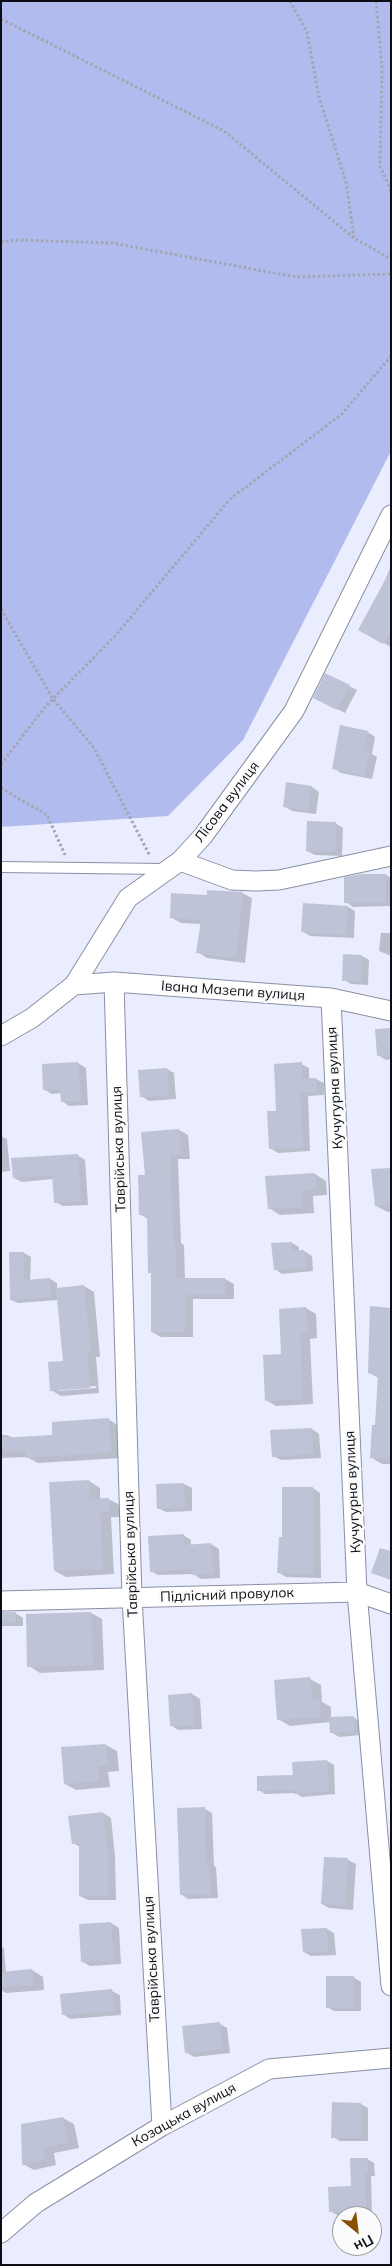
<!DOCTYPE html>
<meta charset="utf-8">
<style>
body{margin:0}
#map{position:relative;width:392px;height:2266px;overflow:hidden;background:#e9edfe;font-family:Mulish,sans-serif}
canvas{display:block}
.frame{position:absolute;inset:0;border:2px solid #0d0e15;pointer-events:none}
.north{position:absolute;left:332px;top:2206px;width:50px;height:50px;box-sizing:border-box;background:#fbfbfb;border:1px solid #9c9c9f;border-radius:50%;rotate:151deg;font-size:14px;font-weight:700;line-height:20px;text-align:center;color:#0d0e15}
.north::after{content:'';display:block;margin:auto;width:18px;height:22px;background:#895202;clip-path:polygon(50% 0,100% 100%,50% 72%,0 100%)}
</style>
<div id="map">
<canvas width="392" height="2266"></canvas>
<div class="frame"></div>
<div class="north">Пн</div>
</div>
<script>
const g = document.querySelector('canvas').getContext('2d');
g.lineJoin = 'round';
function fill(path, color) { g.fillStyle = color; g.fill(path, 'evenodd'); }
const poly = rows => new Path2D(rows.map(r => 'M' + r).join(''));
function strokePath(path, color, width, dash) { g.strokeStyle = color; g.lineWidth = width; g.lineCap = dash ? 'butt' : 'round'; g.setLineDash(dash || []); g.stroke(path); }
function write(font, color, halo, rows, align = 'center') {
  g.font = font + ' Mulish,sans-serif'; g.lineWidth = 5; g.setLineDash([]); g.textBaseline = 'middle'; g.strokeStyle = halo; g.fillStyle = color; for (const [text, x, y, turn = 0] of rows) {
    g.save(); g.translate(x, y); g.rotate((+turn || 0) * Math.PI / 180); g.textAlign = isNaN(turn) ? turn : align; if (halo) g.strokeText(text, 0, 0); g.fillText(text, 0, 0); g.restore();
  }
}
const green = poly([
 [1,1,391,1,391,451,243,740,168,816,1,827]
]);
const shadow = poly([
 [391,566,391,647,359,629,380,592],
 [349,686,357,690,345,713,322,701],
 [368,732,375,737,372,754,377,757,372,779,341,773,334,768],
 [288,784,312,787,319,792,316,814,292,811,284,806],
 [335,823,343,828,342,856,315,855,307,851],
 [386,875,391,878,391,906,353,907,346,902],
 [242,893,252,898,245,963,207,958,198,952,201,924,181,923,172,918,208,896],
 [348,907,355,911,354,938,310,936,302,931],
 [381,933,391,933,391,956,379,951],
 [362,956,369,960,368,985,351,984,344,980],
 [391,1029,391,1059,386,1060,378,1055],
 [78,1063,86,1068,88,1105,69,1106,62,1101,61,1093,52,1094,45,1090],
 [301,1064,309,1068,309,1079,316,1079,324,1083,324,1095,308,1096,310,1151,278,1153,270,1148,277,1112],
 [167,1069,174,1073,176,1099,149,1101,141,1096],
 [179,1130,188,1135,190,1159,178,1159,181,1243,184,1245,185,1279,225,1279,234,1284,234,1299,193,1299,193,1337,161,1337,152,1332,152,1273,148,1219,140,1214,146,1176],
 [1,1136,7,1139,10,1171,1,1172],
 [77,1155,85,1160,88,1205,63,1206,55,1202,53,1179,22,1182,14,1178],
 [391,1169,391,1212,388,1212,376,1206],
 [315,1174,326,1181,327,1195,313,1196,314,1213,280,1215,269,1208,267,1177],
 [292,1243,299,1247,299,1252,304,1251,312,1256,313,1271,282,1274,275,1269],
 [11,1253,24,1253,31,1257,30,1281,50,1279,57,1283,57,1289,84,1286,94,1292,100,1357,96,1357,99,1393,61,1396,51,1390,64,1362,58,1300,18,1303,11,1300],
 [96,1386,96,1388,59,1391,59,1389],
 [306,1308,316,1314,317,1338,310,1339,313,1404,276,1406,266,1400,282,1355],
 [391,1309,391,1464,382,1464,372,1458,377,1426,379,1378,369,1373],
 [108,1419,119,1426,121,1458,38,1463,27,1457,1,1458,1,1435,7,1435,13,1438,54,1436],
 [312,1429,319,1434,321,1458,281,1460,273,1456],
 [89,1481,100,1488,100,1499,108,1499,120,1505,120,1517,111,1517,114,1574,66,1577,55,1571],
 [184,1484,192,1488,192,1511,166,1512,158,1508],
 [313,1488,320,1493,321,1578,286,1577,278,1572,283,1539],
 [183,1535,191,1540,191,1545,211,1544,219,1549,220,1578,201,1579,193,1574,158,1575,151,1571],
 [1,1613,15,1613,23,1618,23,1626,1,1626],
 [91,1613,102,1619,104,1670,40,1673,29,1666],
 [310,1679,321,1685,322,1702,331,1707,331,1718,353,1717,361,1722,362,1735,339,1737,331,1732,330,1722,290,1726,278,1719],
 [192,1694,200,1699,202,1729,178,1730,171,1725,169,1696],
 [106,1745,117,1751,119,1771,108,1772,110,1787,76,1790,65,1784],
 [327,1761,334,1765,335,1794,302,1797,296,1793,265,1794,259,1790,295,1776],
 [205,1809,212,1813,214,1866,216,1867,218,1898,188,1899,181,1894],
 [103,1813,111,1818,115,1856,116,1900,88,1900,80,1896,80,1847,73,1843],
 [325,1858,348,1860,356,1864,353,1910,329,1908,322,1904],
 [111,1923,119,1928,121,1964,90,1966,83,1962],
 [327,1929,334,1933,336,1955,311,1956,304,1952],
 [1,1947,4,1948,6,1973,32,1970,43,1977,44,1990,6,1993,1,1990],
 [353,1977,361,1982,361,2011,334,2011,327,2007],
 [112,1991,120,1995,121,2015,70,2019,63,2014],
 [220,2024,227,2028,230,2053,194,2057,186,2052],
 [361,2104,368,2108,368,2141,340,2141,333,2137],
 [63,2118,74,2124,79,2148,54,2153,56,2165,34,2170,23,2164],
 [367,2159,374,2163,375,2176,371,2176,372,2214,337,2215,330,2211,353,2187]
]);
const building = poly([
 [391,569,391,631,383,644,358,630],
 [325,673,350,685,337,710,313,698],
 [340,725,368,731,364,750,370,751,364,776,332,769],
 [286,782,312,786,308,811,283,807],
 [307,821,336,822,335,852,306,851],
 [361,874,386,874,386,903,344,903,344,877],
 [207,890,243,892,236,958,196,953,201,920,170,918,171,893,207,895],
 [303,903,348,906,346,935,301,932],
 [343,954,362,955,361,981,342,981],
 [391,1028,391,1055,377,1056,375,1029],
 [78,1062,81,1101,61,1102,60,1089,43,1090,42,1064],
 [302,1062,302,1078,316,1078,317,1092,300,1092,303,1148,269,1149,267,1111,276,1111,274,1064],
 [167,1068,169,1095,140,1097,138,1070],
 [179,1129,181,1154,170,1155,173,1239,175,1239,176,1278,225,1278,225,1295,185,1295,185,1332,151,1332,151,1273,148,1273,147,1214,139,1215,138,1175,145,1175,141,1132],
 [78,1154,81,1201,54,1203,52,1175,13,1178,11,1158],
 [391,1168,391,1205,375,1206,371,1169],
 [315,1173,317,1189,302,1190,303,1207,268,1209,265,1176],
 [292,1242,292,1251,304,1250,306,1268,274,1270,271,1243],
 [9,1252,24,1252,24,1280,50,1278,51,1297,10,1300],
 [84,1285,91,1351,87,1352,90,1388,50,1391,48,1362,63,1361,56,1288],
 [370,1306,391,1308,391,1459,370,1458,372,1425,375,1425,378,1374,368,1373],
 [306,1307,308,1333,300,1334,303,1399,265,1401,263,1355,281,1354,279,1309],
 [109,1418,111,1452,26,1458,26,1451,1,1452,1,1438,52,1435,52,1422],
 [312,1428,313,1454,272,1457,270,1430],
 [89,1480,90,1499,109,1498,109,1511,100,1511,103,1569,54,1571,49,1482],
 [184,1483,185,1508,157,1509,156,1484],
 [282,1487,313,1487,313,1574,277,1573,279,1537,282,1537],
 [184,1534,184,1545,211,1543,213,1574,192,1575,192,1569,150,1572,148,1536],
 [380,1548,391,1551,391,1580,371,1573],
 [1,1612,16,1612,16,1623,1,1623],
 [91,1612,93,1665,27,1667,26,1614],
 [310,1677,312,1700,320,1699,321,1717,277,1720,274,1680],
 [192,1693,194,1725,170,1726,168,1695],
 [354,1716,354,1732,330,1733,329,1717],
 [106,1744,108,1765,98,1766,99,1781,64,1784,61,1747],
 [327,1760,329,1791,294,1794,294,1790,257,1791,257,1776,293,1775,292,1762],
 [205,1807,206,1862,209,1862,211,1895,180,1895,177,1808],
 [103,1812,108,1851,108,1896,79,1896,79,1843,72,1844,68,1816],
 [324,1857,348,1858,345,1906,321,1904],
 [111,1922,114,1961,81,1962,79,1924],
 [327,1928,328,1951,303,1952,301,1929],
 [32,1969,33,1985,1,1987,1,1972],
 [326,1976,354,1976,354,2008,326,2008],
 [112,1989,114,2011,62,2015,60,1994],
 [220,2022,223,2049,185,2053,182,2026],
 [332,2102,361,2103,361,2138,331,2138],
 [63,2117,68,2142,43,2147,45,2159,22,2165,21,2124],
 [350,2158,368,2158,368,2172,365,2173,366,2211,329,2212,328,2187,351,2186]
]);
const path = poly([
 [290,1,307,32,319,97,346,182,354,238],
 [376,1,382,68,380,166,391,191],
 [1,19,224,131,354,238,391,259],
 [1,242,18,240,112,243,296,277,391,274],
 [1,609,53,699,94,748,150,856],
 [1,764,45,707,116,635,230,499,342,414,391,356],
 [1,788,47,815,65,855]
]);
const lane = poly([
 [1,867,165,869]
]);
const street = poly([
 [180,861,232,880,256,881,279,880,391,856],
 [114,982,132,1598,162,2126],
 [74,985,114,982,331,998,391,1011],
 [331,998,357,1592,391,1986],
 [1,1036,32,1018,74,985,128,898,180,861,203,836,294,711,391,515],
 [1,1601,357,1592,391,1604],
 [1,2233,36,2203,162,2126,269,2069,391,2058]
]);
const streetNames = [
 ["Лісова вулиця",227,802,-53],
 ["Івана Мазепи вулиця",233,991,4],
 ["Кучугурна вулиця",335,1088,-93],
 ["Таврійська вулиця",119,1149,-92],
 ["Кучугурна вулиця",353,1492,-93],
 ["Таврійська вулиця",131,1554,-92],
 ["Підлісний провулок",227,1595,-2],
 ["Таврійська вулиця",152,1959,-93],
 ["Козацька вулиця",184,2115,-29]
];
fill(green, '#b2bbed');
fill(shadow, '#0003');
fill(building, '#bec3d8');
strokePath(lane, '#8b8fa3', 12);
strokePath(street, '#8b8fa3', 21);
strokePath(path, '#a2a5b3', 3, [2.5, 2.5]);
strokePath(lane, '#fff', 10);
strokePath(street, '#fff', 19);
write('14px', '#0d0e15', '#fbfbfb', streetNames);
</script>
